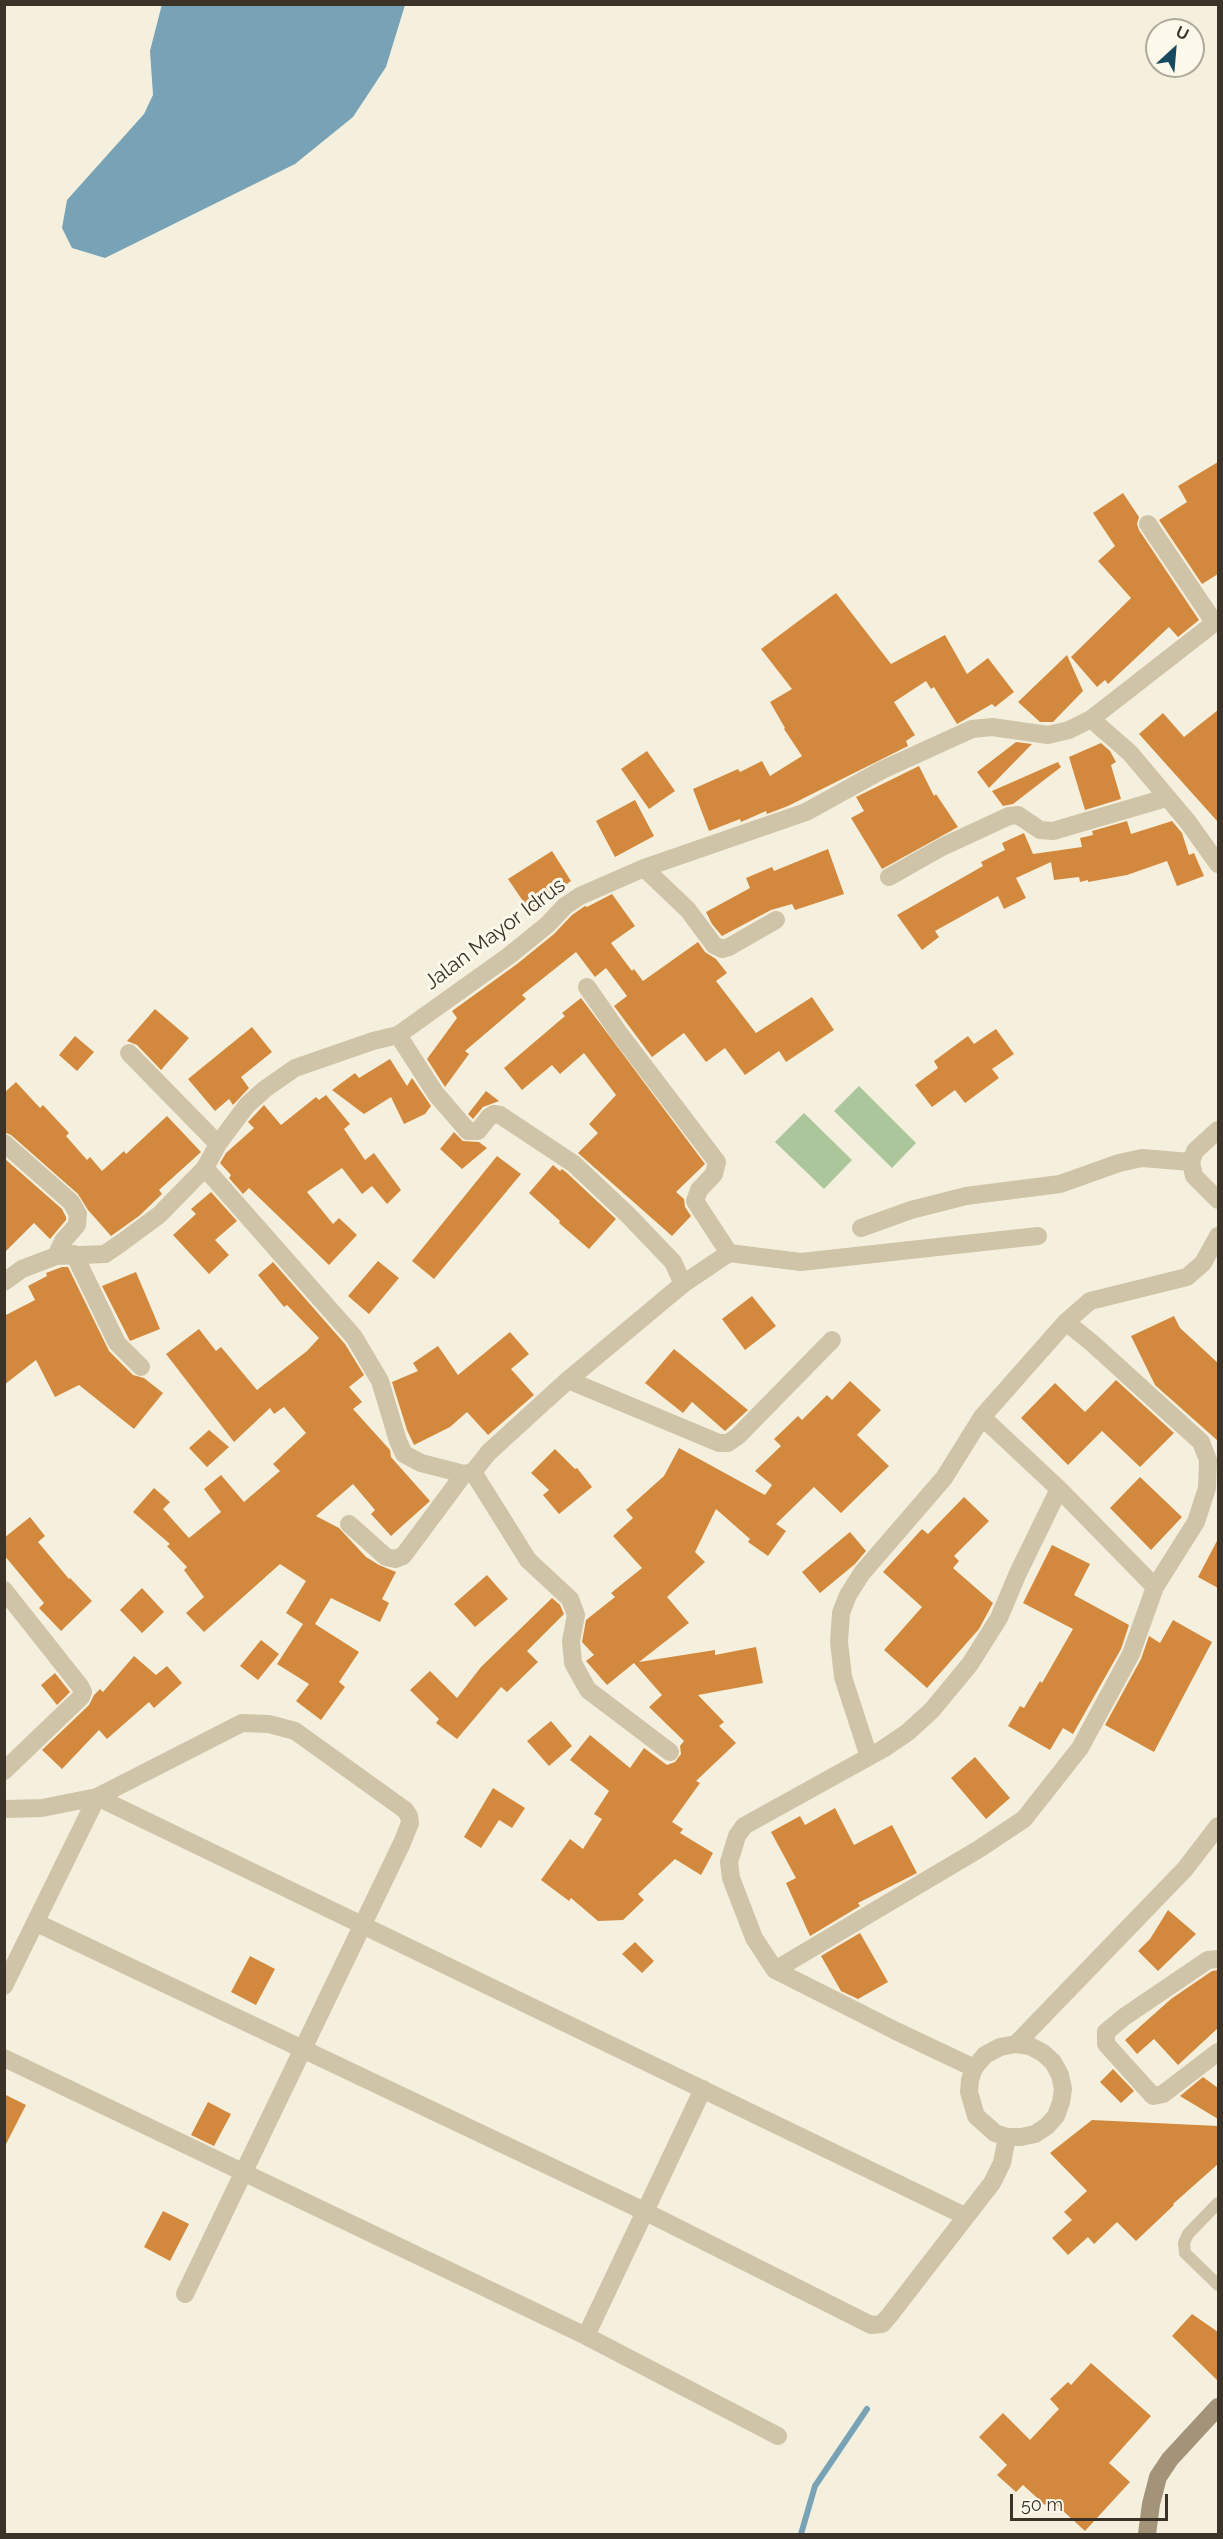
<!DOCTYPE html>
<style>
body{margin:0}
#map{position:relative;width:1223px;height:2539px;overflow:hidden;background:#f5f0dd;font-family:Raleway,sans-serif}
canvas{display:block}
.frame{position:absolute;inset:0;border:6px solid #3b3328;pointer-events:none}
.north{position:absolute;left:1145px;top:18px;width:60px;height:60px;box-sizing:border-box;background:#fcf8ea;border:2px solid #afa99c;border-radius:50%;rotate:26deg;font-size:16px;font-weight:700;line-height:24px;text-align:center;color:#3b3328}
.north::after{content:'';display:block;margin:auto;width:21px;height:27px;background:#194961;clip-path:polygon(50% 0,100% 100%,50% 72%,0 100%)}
.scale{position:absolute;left:1010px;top:2494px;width:158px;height:27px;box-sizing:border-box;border:3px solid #3b3328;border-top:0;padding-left:8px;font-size:18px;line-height:21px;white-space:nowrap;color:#3b3328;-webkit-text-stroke:4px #fcf8ea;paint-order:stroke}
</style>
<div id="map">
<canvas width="1223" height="2539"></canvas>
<div class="frame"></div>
<div class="north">U</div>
<div class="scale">50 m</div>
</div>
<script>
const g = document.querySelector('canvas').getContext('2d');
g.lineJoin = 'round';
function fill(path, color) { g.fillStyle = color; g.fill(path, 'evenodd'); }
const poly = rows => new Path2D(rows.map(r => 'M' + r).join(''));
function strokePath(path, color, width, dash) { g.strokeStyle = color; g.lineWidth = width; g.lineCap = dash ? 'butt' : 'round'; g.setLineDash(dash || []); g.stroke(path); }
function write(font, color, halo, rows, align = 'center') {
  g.font = font + ' Raleway,sans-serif'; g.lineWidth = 6; g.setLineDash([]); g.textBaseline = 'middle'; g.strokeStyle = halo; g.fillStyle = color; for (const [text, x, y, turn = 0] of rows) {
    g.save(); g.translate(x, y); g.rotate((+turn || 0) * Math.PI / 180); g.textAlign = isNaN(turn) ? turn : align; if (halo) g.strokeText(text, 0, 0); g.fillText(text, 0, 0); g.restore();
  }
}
const green = poly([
 [859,1086,916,1143,892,1168,834,1111],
 [804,1113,852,1160,824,1189,775,1142]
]);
const water = poly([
 [162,4,405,5,386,67,353,117,295,164,105,258,72,248,62,228,67,200,144,114,153,95,150,51]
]);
const stream = poly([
 [801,2534,815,2486,867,2409]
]);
const building = poly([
 [1218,462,1218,574,1202,584,1159,520,1187,502,1178,486],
 [1123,493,1139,517,1137,524,1139,530,1199,620,1178,637,1169,627,1108,684,1105,680,1097,687,1071,657,1131,598,1098,561,1115,546,1093,513],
 [836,593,891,664,945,635,967,674,988,658,1014,692,995,707,992,704,957,724,934,687,931,689,926,681,894,702,915,735,906,741,908,746,788,806,767,814,766,811,741,822,740,819,709,831,693,789,738,769,740,772,762,761,770,776,802,756,784,729,785,728,770,702,792,689,761,649],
 [1067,655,1083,691,1053,722,1040,722,1018,702],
 [1218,710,1218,822,1139,734,1163,713,1184,737],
 [1016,742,1032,744,989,788,977,772],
 [1101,743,1110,751,1116,762,1111,765,1121,799,1085,810,1069,757],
 [647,751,675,791,649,809,621,769],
 [1058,762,1061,767,1013,804,1003,806,992,791],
 [919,766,934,796,936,794,958,827,882,869,851,818,864,811,856,797],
 [635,800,654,836,615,857,596,821],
 [1127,821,1131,834,1172,821,1182,833,1189,855,1194,853,1204,876,1177,886,1167,861,1127,875,1088,882,1088,880,1080,882,1079,877,1054,880,1051,862,1016,878,1026,898,1004,909,998,896,935,931,939,937,922,950,897,915,983,866,981,862,1005,850,1002,843,1024,833,1033,854,1082,847,1080,838,1093,835,1092,831],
 [828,849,844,894,795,910,792,904,771,910,722,936,712,924,706,912,750,888,746,878,772,867,774,871],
 [552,851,571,881,529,910,508,879],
 [612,894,635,926,611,943,632,971,634,969,643,981,698,942,705,952,716,959,727,973,716,981,756,1033,812,997,834,1030,786,1062,779,1051,745,1075,725,1048,706,1062,684,1033,652,1057,614,1006,627,996,606,968,595,977,576,952,522,995,526,999,465,1051,469,1054,445,1087,427,1059,457,1018,452,1011,517,964,554,934,572,915,585,906,587,907],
 [581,998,705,1164,676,1192,684,1199,685,1207,691,1216,672,1236,578,1153,598,1133,589,1124,616,1095,584,1053,560,1074,552,1065,522,1090,504,1068,565,1016,562,1013],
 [155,1009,189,1038,161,1070,137,1045,127,1041],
 [252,1027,272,1052,241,1077,249,1088,233,1105,229,1099,215,1111,188,1079],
 [996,1029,1014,1054,992,1069,999,1078,965,1103,955,1090,932,1107,915,1085,938,1068,934,1061,968,1036,974,1044],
 [75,1036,94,1052,77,1071,59,1055],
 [390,1059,407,1086,412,1078,431,1106,425,1114,404,1124,391,1097,364,1114,332,1090,355,1073,359,1078],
 [16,1082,40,1108,43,1105,69,1133,66,1136,87,1160,90,1157,102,1171,124,1151,126,1154,167,1116,201,1152,159,1190,162,1194,139,1216,111,1236,88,1210,78,1194,11,1135,4,1132,4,1093],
 [486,1091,499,1101,483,1107,473,1119,468,1114],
 [326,1095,350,1124,344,1129,365,1160,374,1153,401,1190,387,1204,372,1186,362,1194,342,1168,307,1192,333,1224,339,1218,357,1235,329,1265,249,1188,243,1194,229,1178,231,1175,220,1163,226,1153,254,1128,248,1122,264,1105,281,1125,316,1097,319,1100],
 [454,1132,463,1141,479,1142,487,1148,462,1169,440,1149],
 [497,1156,521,1174,434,1279,412,1261],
 [4,1158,62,1209,66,1217,66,1220,50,1239,34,1223,4,1253],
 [553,1165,560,1171,562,1169,567,1173,616,1219,589,1249,559,1223,560,1221,529,1193],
 [211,1192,237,1221,215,1240,229,1255,209,1274,173,1235,196,1214,191,1209],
 [378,1261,399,1278,369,1314,348,1296],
 [273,1262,345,1344,364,1375,349,1387,362,1402,353,1409,390,1450,391,1457,430,1501,391,1536,371,1514,375,1510,353,1484,316,1516,339,1528,366,1557,379,1565,396,1572,382,1599,389,1603,380,1622,331,1598,315,1624,359,1652,339,1682,345,1687,321,1720,296,1701,309,1684,277,1664,303,1624,286,1613,306,1581,280,1564,204,1632,186,1613,204,1597,184,1570,187,1567,167,1546,170,1544,133,1512,154,1488,170,1502,163,1509,189,1538,221,1512,204,1489,221,1475,244,1502,280,1471,273,1464,306,1433,284,1407,274,1414,270,1408,234,1442,166,1354,199,1329,216,1351,221,1347,257,1390,307,1351,319,1338,287,1305,284,1307,258,1275],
 [62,1267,68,1267,109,1351,133,1375,144,1378,163,1393,134,1429,79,1385,55,1397,36,1360,4,1385,4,1316,35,1300,28,1286,47,1276,46,1273],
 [136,1272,160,1329,130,1341,102,1286],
 [752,1296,776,1326,745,1350,722,1319],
 [1174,1316,1180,1328,1218,1363,1218,1441,1155,1385,1131,1336],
 [510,1332,529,1354,511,1369,534,1395,488,1435,467,1412,450,1427,414,1445,407,1430,392,1382,418,1371,413,1363,438,1346,458,1375],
 [674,1349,748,1410,725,1431,692,1402,683,1413,645,1383],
 [1116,1380,1174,1433,1140,1467,1102,1431,1068,1465,1021,1418,1055,1383,1085,1412],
 [850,1381,881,1410,857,1435,889,1466,841,1513,814,1487,776,1524,786,1531,768,1556,748,1542,750,1539,716,1509,695,1552,705,1562,667,1597,689,1623,639,1662,715,1650,715,1655,756,1647,763,1683,698,1695,724,1722,719,1726,736,1743,696,1781,700,1783,672,1822,683,1829,680,1833,713,1853,701,1875,675,1859,638,1894,644,1900,623,1920,598,1921,571,1898,569,1901,541,1880,570,1839,583,1849,602,1819,594,1814,609,1791,570,1760,590,1735,630,1768,644,1748,667,1765,675,1762,681,1754,680,1746,684,1741,649,1707,662,1695,634,1663,607,1685,586,1661,594,1655,582,1642,586,1620,615,1597,611,1593,642,1568,613,1536,633,1518,626,1510,664,1476,679,1448,765,1495,772,1485,755,1471,781,1446,774,1439,798,1416,802,1420,827,1395,832,1400],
 [209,1430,229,1447,207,1467,189,1448],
 [555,1449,575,1469,577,1468,592,1487,559,1514,543,1495,549,1490,531,1473],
 [1140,1477,1182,1517,1151,1550,1110,1508],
 [964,1497,989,1521,954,1556,959,1561,953,1568,993,1603,979,1629,927,1688,884,1650,922,1607,883,1572,922,1529,928,1534],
 [30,1517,45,1536,38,1542,69,1579,70,1578,92,1601,61,1631,39,1608,44,1603,4,1555,4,1538],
 [850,1532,866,1551,855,1564,820,1593,802,1572],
 [1218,1539,1218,1588,1198,1577],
 [1052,1545,1090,1564,1074,1595,1129,1625,1121,1649,1073,1734,1063,1728,1050,1750,1008,1726,1020,1706,1024,1708,1040,1681,1042,1683,1073,1629,1023,1603],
 [487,1575,508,1599,475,1627,454,1604],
 [142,1588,164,1612,142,1633,120,1610],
 [552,1598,560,1605,564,1614,527,1651,538,1662,507,1692,501,1687,457,1739,436,1723,439,1719,410,1690,430,1671,457,1698,481,1667],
 [1173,1620,1212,1642,1154,1752,1105,1725,1141,1659,1149,1636,1160,1643],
 [261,1640,279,1654,258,1680,240,1666],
 [134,1656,156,1675,167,1666,182,1683,154,1708,149,1702,107,1739,99,1730,62,1769,42,1750,89,1705,94,1695,100,1689,103,1692],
 [55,1673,70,1692,57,1705,41,1685],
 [551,1721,572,1746,549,1766,527,1741],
 [975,1757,1010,1798,986,1819,951,1778],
 [493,1788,525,1808,512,1828,499,1820,481,1848,464,1837],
 [835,1808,854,1845,892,1825,917,1873,858,1903,860,1906,810,1936,786,1883,796,1878,771,1832,800,1816,805,1825],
 [1168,1910,1196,1934,1158,1971,1138,1951,1150,1939],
 [860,1933,888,1982,858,1999,841,1991,821,1956],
 [635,1942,654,1961,642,1973,622,1954],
 [250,1956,275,1969,256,2005,231,1992],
 [1218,1970,1218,2028,1178,2065,1154,2039,1137,2054,1125,2040,1171,1999,1212,1971],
 [1113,2069,1134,2091,1121,2103,1100,2082],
 [1203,2077,1218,2088,1218,2119,1180,2096],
 [4,2094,26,2105,4,2148],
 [208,2102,231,2114,214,2146,191,2135],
 [1092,2120,1218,2126,1218,2164,1173,2204,1174,2205,1136,2241,1117,2222,1094,2244,1088,2237,1068,2255,1052,2238,1072,2220,1064,2212,1087,2191,1050,2153],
 [163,2211,189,2224,170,2261,144,2247],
 [1192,2314,1218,2332,1218,2381,1172,2336],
 [1091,2363,1151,2416,1109,2463,1130,2482,1085,2531,1050,2499,1045,2505,1023,2485,1016,2492,997,2475,1007,2465,979,2437,1003,2413,1030,2440,1059,2409,1050,2399,1068,2382,1071,2385]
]);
const lane = poly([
 [1218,2203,1188,2234,1184,2243,1185,2253,1218,2285]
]);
const street = poly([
 [1148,524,1214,622],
 [1091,719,1130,753,1188,822,1218,864],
 [644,868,688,910,714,945,722,949,729,947,776,920],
 [889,877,942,847,1009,816,1018,815,1040,830,1053,831,1166,798],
 [587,987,619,1033,717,1162,714,1174,699,1190,695,1201,729,1253],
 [398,1035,436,1094,468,1131,478,1131,489,1117,494,1114,500,1115,574,1164,627,1214,673,1262,683,1284],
 [129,1053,218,1144],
 [1218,1130,1195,1151,1191,1162,1194,1176,1218,1200],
 [4,1143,71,1202,78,1214,77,1225,63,1241,56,1256],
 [205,1168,354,1337,380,1381,398,1441,404,1454,421,1463,464,1474,473,1472,528,1560,570,1599,576,1615,571,1641,573,1663,588,1690,670,1752],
 [861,1228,911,1210,966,1196,1060,1184,1119,1163,1142,1158,1191,1162],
 [74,1254,117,1343,141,1367],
 [4,1282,22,1269,56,1256,105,1254,121,1243,159,1215,205,1168,218,1144,247,1105,265,1089,295,1068,373,1041,398,1035,510,955,547,925,565,906,580,896,644,868,806,812,882,770,972,729,992,727,1048,735,1069,730,1091,719,1218,620],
 [568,1380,719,1443,728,1443,738,1436,832,1340],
 [982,1417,1059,1489,1155,1587],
 [473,1472,489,1452,568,1380,683,1284,729,1253,801,1262,1038,1236],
 [349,1524,386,1557,395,1559,403,1556,464,1474],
 [4,1590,80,1686,83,1692,81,1697,4,1771],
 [869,1757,843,1677,839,1642,841,1613,848,1595,862,1573,944,1478,982,1417,1066,1322,1090,1301,1187,1277,1203,1263,1218,1236],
 [4,1809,42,1808,97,1797,242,1723,269,1724,295,1731,405,1810,409,1816,410,1823,402,1843,185,2294],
 [37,1923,644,2211,871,2325,882,2324,889,2316,992,2183,1002,2163,1007,2137],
 [1218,1959,1208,1960,1124,2017,1106,2032,1106,2044,1153,2096,1163,2094,1218,2052],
 [775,1970,979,1849,1024,1819,1080,1748,1131,1654,1155,1587,1196,1522,1207,1488,1208,1460,1201,1442,1092,1343,1066,1322],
 [4,1986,97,1797,965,2216],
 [1016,2044,1030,2046,1043,2053,1053,2062,1060,2075,1063,2089,1061,2102,1056,2116,1047,2126,1035,2134,1021,2137,1007,2137,995,2133,976,2116,969,2092,970,2080,974,2068,985,2055,1000,2047,1016,2044,1185,1869,1218,1826],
 [4,2058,586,2336,778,2436],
 [974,2068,896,2031,775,1970,754,1938,731,1878,729,1862,737,1836,744,1826,883,1749,908,1732,932,1710,970,1664,999,1618,1018,1573,1059,1489],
 [586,2336,703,2089]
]);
const secondary = poly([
 [1147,2534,1151,2504,1158,2477,1170,2459,1218,2407]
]);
const streetNames = [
 ["Jalan Mayor Idrus",495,934,-37]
];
fill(green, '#acc69b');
fill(water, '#78a3b6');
strokePath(stream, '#78a3b6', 6);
fill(building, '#d3893d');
strokePath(lane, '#cfc4a7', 12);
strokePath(street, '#cfc4a7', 18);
strokePath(secondary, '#a39378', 18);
write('21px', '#3b3328', '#fcf8ea', streetNames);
</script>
